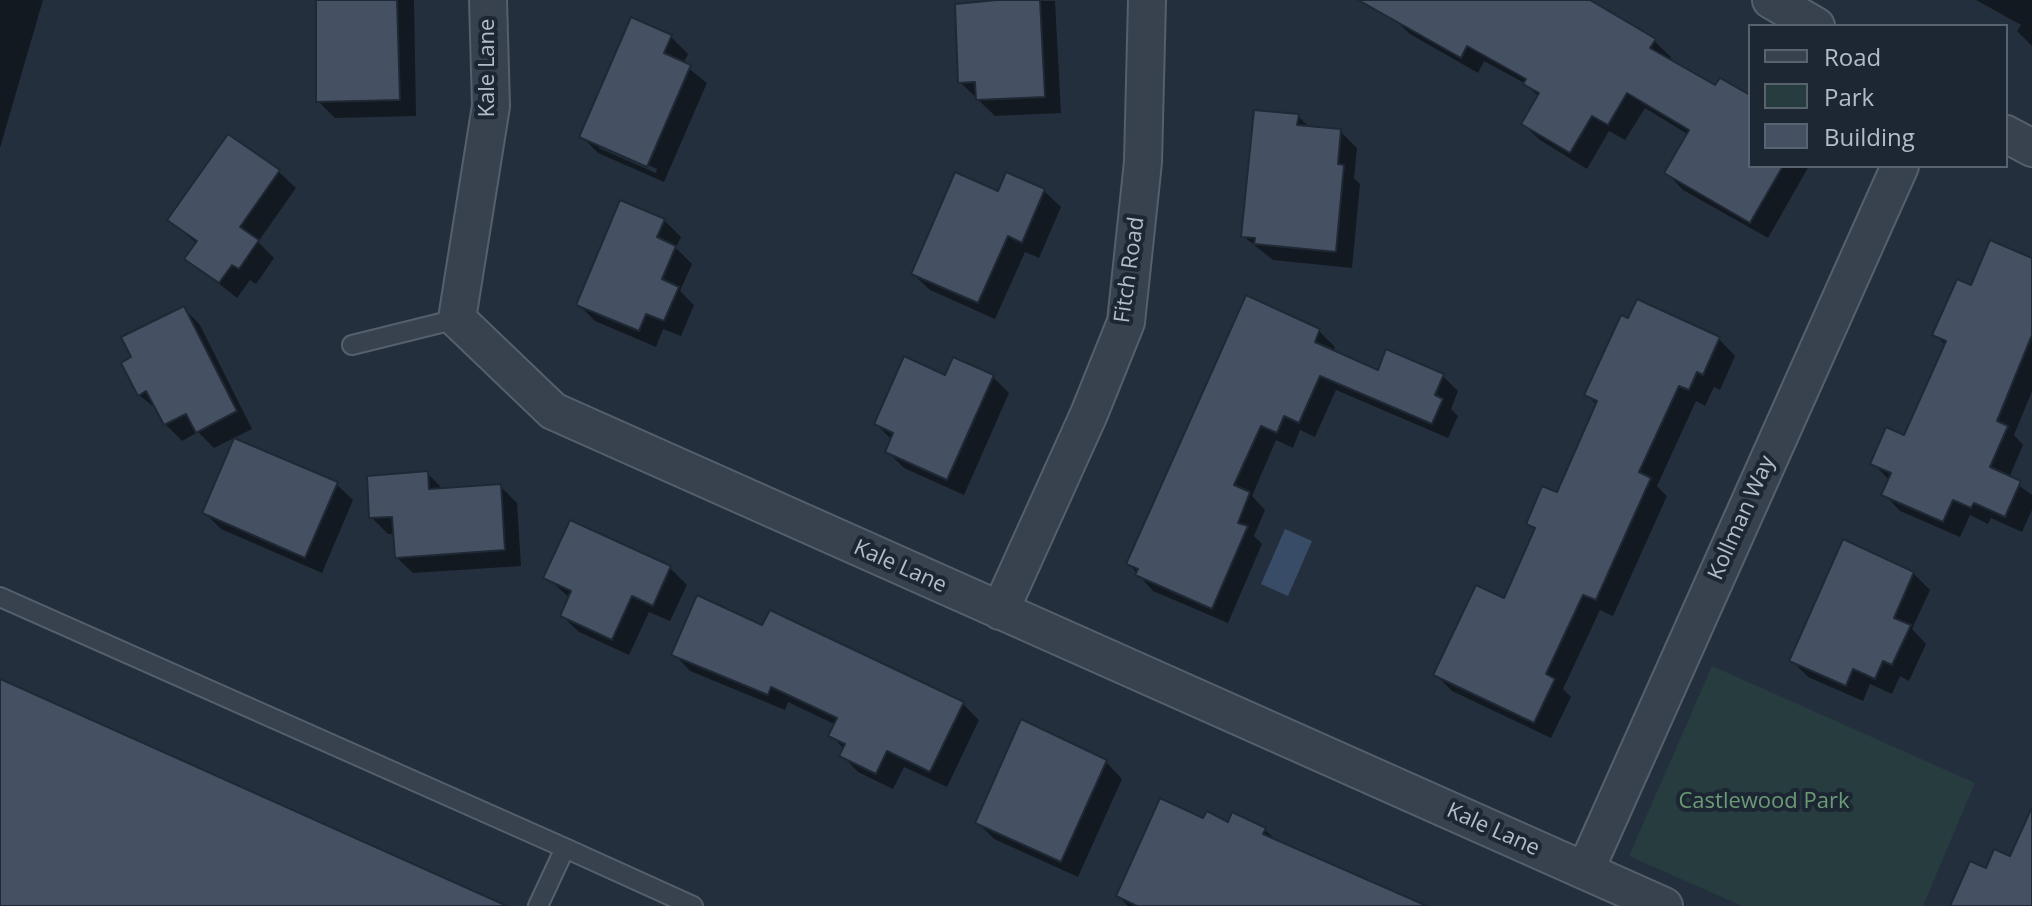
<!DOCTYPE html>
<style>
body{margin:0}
#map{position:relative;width:2032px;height:906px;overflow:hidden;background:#242f3e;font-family:"Open Sans",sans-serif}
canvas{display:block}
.legend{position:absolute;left:1748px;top:24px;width:260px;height:144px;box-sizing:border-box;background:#1d2633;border:2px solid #59626f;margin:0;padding:10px 14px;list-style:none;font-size:24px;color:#b4bcc9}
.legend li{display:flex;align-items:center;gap:16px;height:40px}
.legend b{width:40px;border:2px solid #59626f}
</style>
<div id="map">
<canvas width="2032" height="906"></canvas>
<ul class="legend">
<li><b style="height:10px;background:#38414e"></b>Road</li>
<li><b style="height:22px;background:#263c3f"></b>Park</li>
<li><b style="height:22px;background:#455162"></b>Building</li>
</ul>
</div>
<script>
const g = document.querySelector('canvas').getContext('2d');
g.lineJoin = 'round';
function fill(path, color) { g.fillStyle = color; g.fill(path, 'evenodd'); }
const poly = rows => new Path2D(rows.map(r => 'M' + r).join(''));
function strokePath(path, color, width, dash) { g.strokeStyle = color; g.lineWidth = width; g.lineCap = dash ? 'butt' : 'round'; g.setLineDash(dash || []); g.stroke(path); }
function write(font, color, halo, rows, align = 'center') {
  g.font = font + ' "Open Sans",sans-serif'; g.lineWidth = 8; g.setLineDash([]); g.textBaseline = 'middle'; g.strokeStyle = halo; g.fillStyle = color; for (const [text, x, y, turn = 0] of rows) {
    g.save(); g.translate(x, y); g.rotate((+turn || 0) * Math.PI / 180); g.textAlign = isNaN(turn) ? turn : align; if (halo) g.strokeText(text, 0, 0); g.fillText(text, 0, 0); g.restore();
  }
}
const green = poly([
 [1712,666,1975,783,1923,906,1742,906,1629,856]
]);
const water = poly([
 [1285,529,1312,541,1288,596,1261,584]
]);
const shadow = poly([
 [0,0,43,0,0,148],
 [318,0,414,0,416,116,335,118,318,101],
 [999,0,1055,1,1061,113,995,116,960,82],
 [1398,0,1586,0,1654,41,1671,57,1669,61,1716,88,1750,97,1750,166,1809,166,1768,238,1683,190,1667,173,1689,135,1645,108,1625,140,1609,131,1587,169,1540,140,1523,124,1539,97,1526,84,1484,61,1478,73,1410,34,1393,18],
 [1976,0,2032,0,2032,46,2017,31,2021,25],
 [671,37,688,54,683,64,707,83,664,182,598,153,581,136],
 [599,143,657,169,656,173,599,148],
 [1298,116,1310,128,1340,131,1357,148,1354,178,1360,184,1352,268,1273,260,1243,236],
 [228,136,279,172,296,188,258,242,274,258,256,284,250,280,237,298,187,258,197,244,170,220],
 [1044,191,1061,207,1039,258,1025,252,995,319,930,290,913,274,999,194],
 [664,220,681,237,676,248,692,264,680,291,694,305,681,336,663,329,656,347,595,321,578,304],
 [2032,260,2032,391,2014,435,2023,445,2009,478,2032,495,2032,510,2022,532,1991,518,1988,524,1970,515,1960,537,1900,511,1884,494,1890,481,1873,463,1905,438,1946,346,1935,334,1972,288],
 [184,308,200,325,252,429,214,448,198,432,182,441,165,424,158,410,139,395,134,358],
 [1319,331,1335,347,1333,352,1379,372,1442,375,1458,391,1451,409,1458,416,1448,438,1336,390,1315,437,1300,430,1293,448,1276,440,1252,496,1265,510,1254,536,1262,544,1228,623,1153,591,1128,563],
 [1719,339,1735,356,1720,390,1714,387,1705,406,1696,401,1657,486,1667,496,1613,616,1600,610,1563,689,1571,697,1551,738,1452,691,1435,674,1504,601,1536,531,1528,523,1558,495,1598,406,1587,395],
 [993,377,1009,393,964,495,904,468,887,451,892,440,876,424,946,378],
 [427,473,444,490,500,486,517,503,521,566,413,573,396,557,395,534,388,534,371,517],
 [336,484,353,500,322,573,221,529,204,512],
 [571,523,670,568,687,585,670,621,649,612,629,655,579,632,562,616,570,598,546,577],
 [1913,573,1930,590,1912,629,1926,644,1909,681,1900,676,1892,694,1870,684,1863,701,1808,677,1791,660],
 [763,628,962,703,979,720,947,787,904,767,893,789,858,772,842,755,845,750,831,735,836,725,788,702,785,710,690,671,674,654],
 [1106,762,1122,779,1078,877,994,839,977,822],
 [1204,821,1265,830,1279,843,1421,906,1128,906,1118,896]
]);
const building = poly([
 [316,0,397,0,400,100,316,102,316,0],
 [997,0,1040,0,1045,97,976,100,975,82,958,83,955,4,997,0],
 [1358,0,1590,0,1656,39,1650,48,1715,85,1720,78,1750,95,1750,166,1783,166,1750,223,1664,173,1689,130,1627,93,1608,125,1592,116,1570,153,1521,124,1539,93,1523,84,1526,79,1467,46,1461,58,1358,0],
 [631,17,672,35,664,53,691,65,647,167,579,137,631,17],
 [1254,110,1299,114,1297,125,1341,129,1338,164,1344,165,1336,252,1254,244,1255,238,1241,237,1254,110],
 [228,134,280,170,240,227,259,240,239,269,232,265,219,283,184,259,197,241,167,220,228,134],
 [955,172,998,191,1006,172,1045,189,1022,243,1008,236,978,303,911,274,955,172],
 [620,200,665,219,657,237,676,246,662,279,679,287,664,321,646,314,639,331,576,305,620,200],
 [1990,240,2032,258,2032,335,1997,421,2008,426,1990,467,2021,481,2005,517,1974,503,1971,508,1953,500,1943,522,1881,495,1891,473,1870,464,1886,427,1904,435,1946,341,1932,335,1957,279,1971,285,1990,240],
 [1246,295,1320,329,1315,342,1378,370,1386,349,1444,374,1435,395,1443,399,1432,424,1320,376,1299,423,1284,416,1277,433,1261,426,1234,485,1250,492,1238,523,1248,526,1212,609,1135,575,1138,569,1126,564,1246,295],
 [1637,299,1720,337,1703,375,1697,372,1689,390,1679,386,1639,472,1651,478,1596,600,1583,595,1546,674,1555,679,1534,723,1433,675,1476,585,1504,598,1535,528,1526,524,1542,486,1557,492,1597,401,1584,395,1621,315,1628,318,1637,299],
 [184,306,237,411,196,433,186,414,164,425,146,391,138,396,121,363,131,357,121,337,184,306],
 [904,356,945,375,953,357,994,375,947,480,885,452,893,433,874,424,904,356],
 [234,438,338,482,305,558,202,513,234,438],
 [428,471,429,489,501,484,505,550,395,558,392,517,369,518,367,476,428,471],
 [570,520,671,566,653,606,632,596,612,640,560,616,571,591,543,578,570,520],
 [1843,539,1914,572,1894,618,1911,625,1892,665,1883,661,1875,679,1853,669,1846,686,1789,661,1843,539],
 [697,595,762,625,770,610,964,702,930,772,887,751,876,774,839,756,845,744,828,736,837,718,771,687,768,695,671,655,697,595],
 [0,679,507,906,0,906,0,679],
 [1021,719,1107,760,1061,862,975,823,1021,719],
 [1160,798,1203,818,1207,811,1228,822,1232,812,1266,828,1263,834,1427,906,1137,906,1116,896,1160,798],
 [2032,807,2032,906,1950,906,1970,861,1986,868,1994,849,2010,856,2032,807]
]);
const service = poly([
 [352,345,457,319],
 [0,597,565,848,538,906],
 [565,848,693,906]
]);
const minor = poly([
 [488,0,491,106,457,319,553,411,1664,906],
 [1771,0,1816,26],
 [2006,134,2032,148],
 [1000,611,1089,414,1126,322,1143,162,1147,0],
 [1585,871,1900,166]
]);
const streetNames = [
 ["Kale Lane",488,68,-90],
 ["Fitch Road",1130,270,-82],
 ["Kollman Way",1742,518,-66],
 ["Kale Lane",900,567,24],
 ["Kale Lane",1493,830,24]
];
const parkNames = [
 ["Castlewood Park",1764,802]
];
fill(green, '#263c3f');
fill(water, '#394c67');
fill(shadow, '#0007');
fill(building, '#455162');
strokePath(building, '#1f2835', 2);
strokePath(service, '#565f6c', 22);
strokePath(minor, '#565f6c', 40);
strokePath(service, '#38414e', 18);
strokePath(minor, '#38414e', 36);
write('22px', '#b4bcc9', '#1d2633', streetNames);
write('22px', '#6b9a76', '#1d2633', parkNames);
</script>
